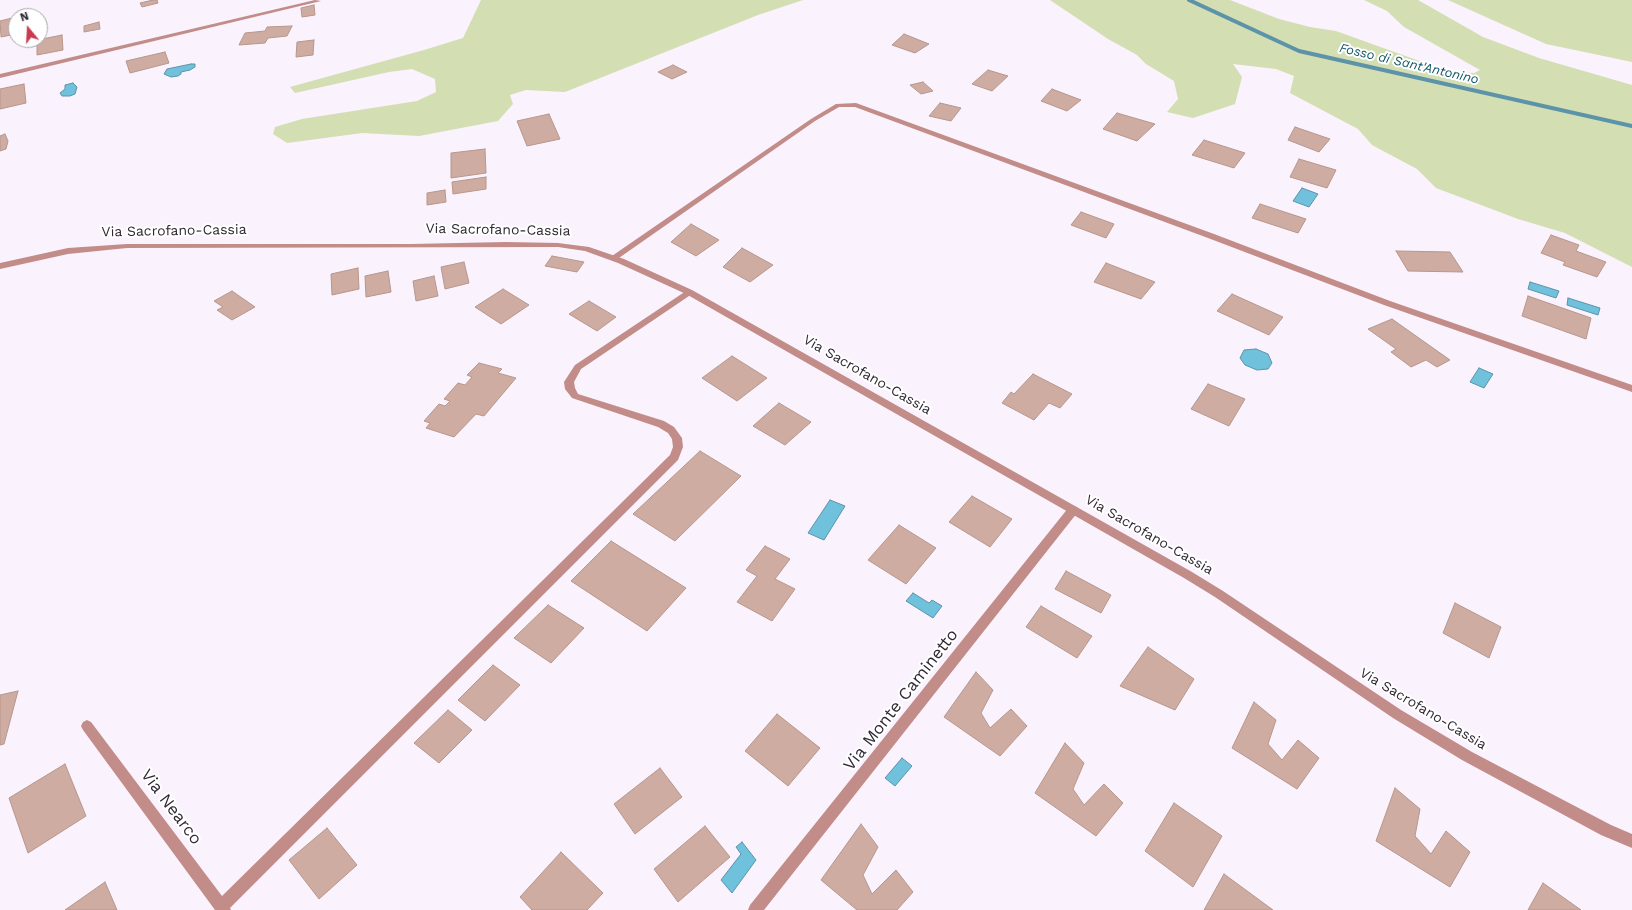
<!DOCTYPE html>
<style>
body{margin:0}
#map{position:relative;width:1632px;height:910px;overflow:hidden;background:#faf2fd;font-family:"Work Sans",sans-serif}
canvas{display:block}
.north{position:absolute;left:8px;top:8px;width:40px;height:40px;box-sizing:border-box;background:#fff;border:1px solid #aca9ad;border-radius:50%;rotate:342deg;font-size:11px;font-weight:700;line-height:16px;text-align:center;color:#302933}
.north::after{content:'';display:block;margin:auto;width:14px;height:18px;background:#cb3b4e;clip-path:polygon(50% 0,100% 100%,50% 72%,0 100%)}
</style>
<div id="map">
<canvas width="1632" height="910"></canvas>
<div class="north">N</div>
</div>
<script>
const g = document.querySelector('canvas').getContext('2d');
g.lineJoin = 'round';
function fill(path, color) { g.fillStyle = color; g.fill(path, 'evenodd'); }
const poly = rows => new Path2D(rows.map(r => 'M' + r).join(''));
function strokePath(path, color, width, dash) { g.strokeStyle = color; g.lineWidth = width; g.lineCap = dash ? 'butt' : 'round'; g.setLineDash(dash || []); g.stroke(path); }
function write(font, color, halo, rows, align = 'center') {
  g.font = font + ' "Work Sans",sans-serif'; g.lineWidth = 4; g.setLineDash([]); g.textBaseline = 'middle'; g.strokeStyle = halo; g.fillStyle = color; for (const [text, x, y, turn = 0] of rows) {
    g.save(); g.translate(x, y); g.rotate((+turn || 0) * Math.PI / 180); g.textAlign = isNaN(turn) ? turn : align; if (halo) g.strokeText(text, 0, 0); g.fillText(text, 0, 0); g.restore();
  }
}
const green = poly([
 [481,0,803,0,758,15,565,92,526,90,510,95,513,104,498,121,419,136,362,133,287,143,273,134,275,127,302,119,417,101,436,92,435,79,412,69,389,72,295,93,290,87,424,50,463,38],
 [1050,0,1230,0,1279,19,1310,27,1336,31,1450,72,1474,73,1480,70,1404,27,1387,11,1364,0,1418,0,1483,37,1539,58,1632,85,1632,267,1565,233,1518,219,1436,188,1417,169,1372,145,1358,129,1290,93,1294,76,1276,69,1233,64,1242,77,1235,104,1193,118,1167,112,1178,99,1174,81,1146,64,1137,55,1108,39],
 [1448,0,1632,0,1632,62,1546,44]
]);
const water = poly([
 [191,64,195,64,195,67,190,70,181,72,181,74,178,76,171,77,164,74,167,69,191,64],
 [73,83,77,87,75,94,70,96,62,96,60,93,65,89,65,85,73,83],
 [1302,188,1318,194,1309,207,1293,201,1302,188],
 [1530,282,1559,291,1556,298,1528,289,1530,282],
 [1568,298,1600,308,1598,315,1567,305,1568,298],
 [1256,349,1268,354,1272,363,1268,369,1257,370,1245,365,1240,358,1244,350,1256,349],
 [1479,368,1493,374,1484,388,1470,382,1479,368],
 [830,500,845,506,824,540,808,533,830,500],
 [913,593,929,603,932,600,942,606,933,618,906,601,913,593],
 [902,758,912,766,895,786,885,778,902,758],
 [742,842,756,860,732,893,721,880,741,854,736,847,742,842]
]);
const stream = poly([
 [1189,0,1299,51,1632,126]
]);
const building = poly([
 [153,0,157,0,158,3,142,7,140,3,153,0],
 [314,5,315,15,302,17,301,8,314,5],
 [16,17,16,34,1,37,0,21,16,17],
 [99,22,100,29,84,32,84,26,99,22],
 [292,26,287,36,268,38,265,43,239,45,245,33,265,31,267,27,292,26],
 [904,34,929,44,915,53,892,45,904,34],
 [62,35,63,50,37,55,37,40,62,35],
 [314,40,313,55,296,57,297,42,314,40],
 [165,52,169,63,130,73,126,61,165,52],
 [673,65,687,72,672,79,658,72,673,65],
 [988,70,1008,76,992,91,972,84,988,70],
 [923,82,933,91,921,94,910,85,923,82],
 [24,84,26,103,0,109,0,89,24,84],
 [1052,89,1081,100,1067,111,1041,101,1052,89],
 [940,103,961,108,951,121,929,116,940,103],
 [1117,113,1155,124,1137,141,1103,129,1117,113],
 [549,114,560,139,527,146,517,121,549,114],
 [1295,127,1330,139,1319,152,1288,140,1295,127],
 [5,134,8,141,6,149,0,151,0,136,5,134],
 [1204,140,1245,153,1234,168,1192,155,1204,140],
 [485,149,486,173,451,178,451,153,485,149],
 [1299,159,1336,170,1327,188,1290,177,1299,159],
 [486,177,486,189,453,194,452,182,486,177],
 [445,190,446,202,427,205,427,193,445,190],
 [1260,204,1306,219,1298,233,1252,218,1260,204],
 [1081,212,1114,224,1106,238,1071,225,1081,212],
 [691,224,719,240,696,256,671,242,691,224],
 [1551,235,1579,245,1576,251,1606,262,1597,277,1563,265,1565,262,1541,253,1551,235],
 [742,248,773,265,750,282,723,267,742,248],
 [1396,251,1450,252,1463,272,1408,271,1396,251],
 [552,256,584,262,577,272,545,266,552,256],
 [464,262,469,283,445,289,441,267,464,262],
 [1106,263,1155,282,1141,299,1094,282,1106,263],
 [358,268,359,289,332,295,331,274,358,268],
 [388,271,391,292,366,297,365,276,388,271],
 [434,276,438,296,416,301,413,281,434,276],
 [503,289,529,305,501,324,475,307,503,289],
 [232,291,255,307,232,320,217,310,223,307,214,301,232,291],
 [1232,294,1283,317,1269,335,1217,311,1232,294],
 [1528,296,1591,318,1586,339,1522,316,1528,296],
 [589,301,616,317,597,331,569,314,589,301],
 [1392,319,1450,360,1437,367,1426,360,1411,367,1391,352,1396,349,1368,329,1392,319],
 [732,356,767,378,737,401,702,378,732,356],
 [479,363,502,369,498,373,516,378,484,416,476,414,454,437,426,428,430,423,424,421,439,404,445,406,450,401,444,399,458,383,465,385,472,377,467,375,479,363],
 [1033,374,1072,394,1060,408,1049,403,1034,420,1002,403,1011,392,1014,394,1033,374],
 [1208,384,1245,399,1229,426,1191,409,1208,384],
 [779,403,811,422,785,445,753,426,779,403],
 [700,451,741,476,675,541,633,514,700,451],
 [972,496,1012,519,990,547,949,522,972,496],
 [899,525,936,548,906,584,868,560,899,525],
 [611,541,686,588,647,631,571,581,611,541],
 [765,546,790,559,775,579,795,589,772,621,737,602,757,576,746,570,765,546],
 [1066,571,1111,595,1101,613,1055,589,1066,571],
 [1455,603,1501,627,1489,658,1443,633,1455,603],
 [548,605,584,628,551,663,514,638,548,605],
 [1041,606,1092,636,1077,658,1026,627,1041,606],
 [1148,647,1194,679,1175,710,1120,686,1148,647],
 [493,665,520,685,485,721,458,700,493,665],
 [976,672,993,690,981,713,990,728,1011,709,1027,726,1000,756,944,717,976,672],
 [18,691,4,744,0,745,0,695,18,691],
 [1254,702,1276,720,1268,744,1282,760,1298,740,1319,758,1297,789,1232,748,1254,702],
 [448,710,472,730,439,763,414,743,448,710],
 [777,714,820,748,788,786,745,751,777,714],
 [1065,743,1084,763,1073,789,1084,805,1104,784,1123,803,1096,836,1035,793,1065,743],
 [65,764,86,816,28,853,9,798,65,764],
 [660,768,682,797,635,834,614,804,660,768],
 [1395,788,1420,809,1415,836,1431,854,1446,831,1470,852,1450,887,1376,841,1395,788],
 [1174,803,1222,836,1193,887,1145,851,1174,803],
 [861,824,878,847,863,875,872,894,896,870,913,892,897,910,857,910,821,880,861,824],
 [705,826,730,857,678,902,654,869,705,826],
 [327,828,357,865,319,899,289,860,327,828],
 [561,852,603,893,587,910,532,910,520,897,561,852],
 [1224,874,1273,910,1204,910,1224,874],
 [105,882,117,910,65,910,105,882],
 [1543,883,1581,910,1528,910,1543,883]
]);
const service = poly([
 [315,0,321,1,0,78,0,74,315,0]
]);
const minor = poly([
 [856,103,1214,234,1390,301,1632,385,1632,392,1384,305,1208,238,855,107,839,107,815,121,616,260,613,261,609,258,811,119,836,104,856,103],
 [689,289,693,292,692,294,581,369,574,382,575,388,578,394,664,421,674,427,682,438,683,447,678,460,230,908,231,910,215,910,83,730,81,726,83,722,87,720,91,722,222,896,670,455,673,447,672,439,668,433,658,427,572,398,565,389,564,382,575,365,689,289],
 [1073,506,1077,507,1078,510,1077,513,764,910,748,910,750,905,1069,507,1073,506]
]);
const tertiary = poly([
 [506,242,558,243,589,247,624,259,692,290,1192,572,1223,591,1401,710,1472,752,1611,825,1632,834,1632,848,1601,835,1462,760,1393,718,1215,597,1184,578,686,294,618,263,585,251,558,247,127,248,68,254,0,269,0,263,68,248,127,244,411,244,506,242]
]);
const farWaternames = [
 ["Fosso di Sant'Antonino",1409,64,13]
];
const streetNames = [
 ["Via Sacrofano-Cassia",498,230,1],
 ["Via Sacrofano-Cassia",174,231,-1],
 ["Via Sacrofano-Cassia",867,375,30],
 ["Via Sacrofano-Cassia",1149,535,30],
 ["Via Sacrofano-Cassia",1423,709,31]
];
const nearStreetnames = [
 ["Via Monte Caminetto",901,700,-52],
 ["Via Nearco",171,807,53]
];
fill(green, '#d3deb2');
fill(water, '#6fc1dc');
strokePath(water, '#5c93a9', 1);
strokePath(stream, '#5c93a9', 4);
fill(building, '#cfaca2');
strokePath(building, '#b7968c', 1);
fill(service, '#c28c88');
fill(minor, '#c28c88');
fill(tertiary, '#c28c88');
write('italic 13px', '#105568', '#fff', farWaternames);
write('14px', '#302933', '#fff', streetNames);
write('17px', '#302933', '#fff', nearStreetnames);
</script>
